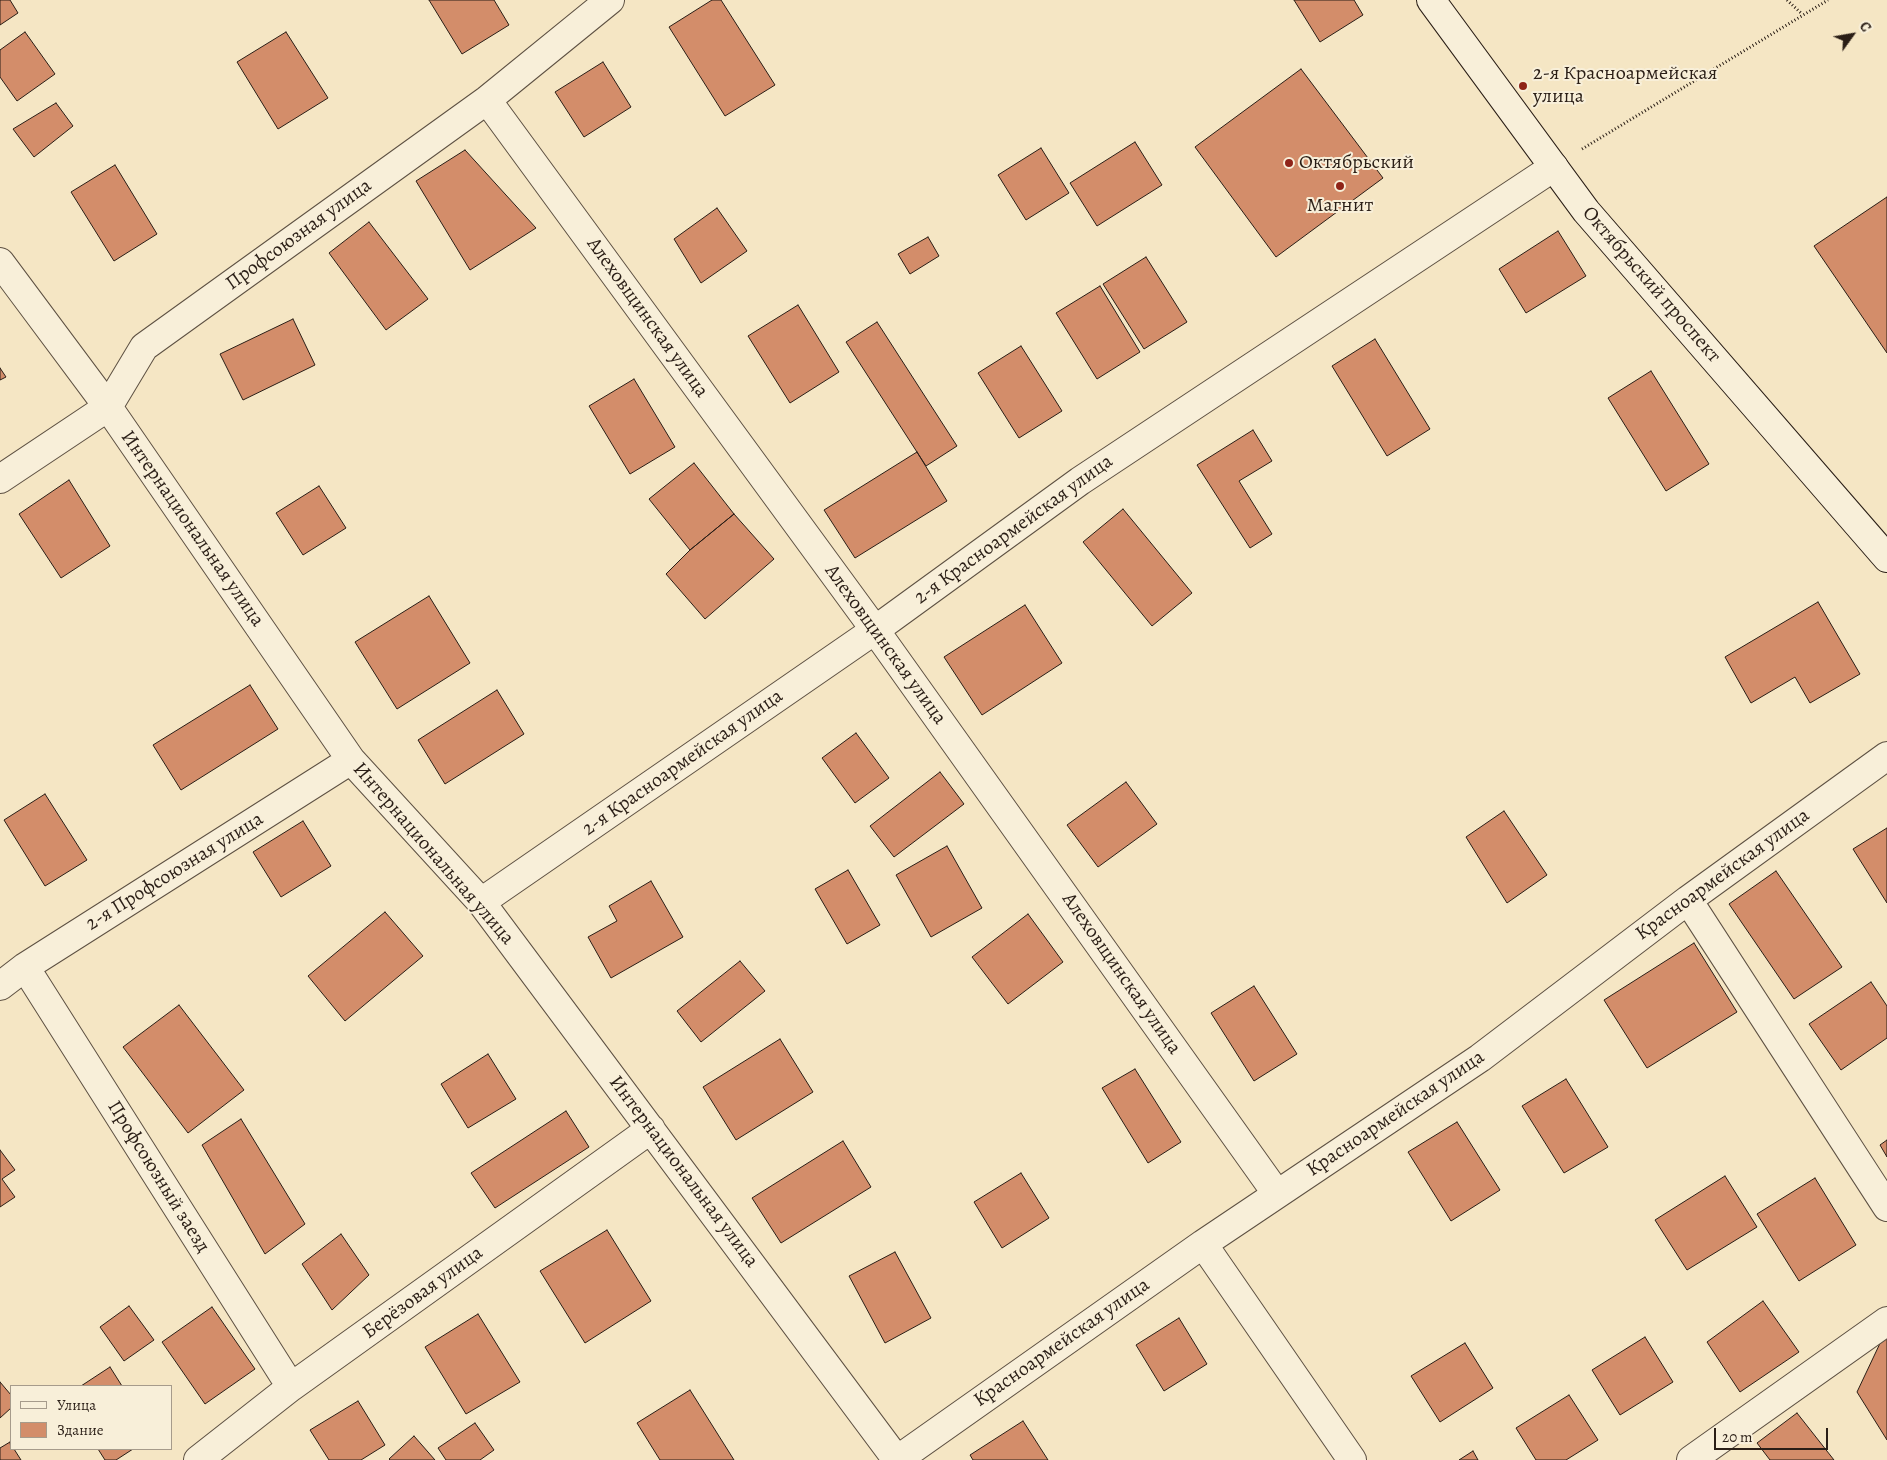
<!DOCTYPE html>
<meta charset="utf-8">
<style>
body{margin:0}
#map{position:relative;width:1887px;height:1460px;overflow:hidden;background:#f5e6c4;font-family:Alegreya,serif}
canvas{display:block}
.legend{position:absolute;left:10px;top:1385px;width:162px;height:65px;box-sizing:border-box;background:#f8efd9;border:1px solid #a69b8b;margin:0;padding:6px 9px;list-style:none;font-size:15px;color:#2a1e16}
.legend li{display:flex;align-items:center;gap:10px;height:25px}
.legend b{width:25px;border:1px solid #a69b8b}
.north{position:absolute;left:1827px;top:10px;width:50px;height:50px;-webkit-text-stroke:4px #f8efd9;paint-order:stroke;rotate:58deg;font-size:14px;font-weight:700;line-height:20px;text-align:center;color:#2a1e16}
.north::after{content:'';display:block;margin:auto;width:18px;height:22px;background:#2a1e16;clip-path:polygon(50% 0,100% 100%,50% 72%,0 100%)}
.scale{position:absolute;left:1714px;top:1428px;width:114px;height:22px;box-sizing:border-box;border:2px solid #2a1e16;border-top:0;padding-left:6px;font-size:15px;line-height:18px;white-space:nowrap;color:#2a1e16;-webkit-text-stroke:4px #f8efd9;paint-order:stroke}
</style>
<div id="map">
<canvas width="1887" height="1460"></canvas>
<ul class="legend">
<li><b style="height:6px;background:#f8efd9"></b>Улица</li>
<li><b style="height:14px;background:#d38d6a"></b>Здание</li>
</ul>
<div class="north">С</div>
<div class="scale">20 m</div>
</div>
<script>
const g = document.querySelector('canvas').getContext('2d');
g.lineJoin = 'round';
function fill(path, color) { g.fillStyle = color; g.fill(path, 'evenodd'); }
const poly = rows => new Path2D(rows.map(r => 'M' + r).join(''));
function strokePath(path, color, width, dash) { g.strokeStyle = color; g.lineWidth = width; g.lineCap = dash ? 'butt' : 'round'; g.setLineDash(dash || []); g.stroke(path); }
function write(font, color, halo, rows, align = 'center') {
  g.font = font + ' Alegreya,serif'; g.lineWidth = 4; g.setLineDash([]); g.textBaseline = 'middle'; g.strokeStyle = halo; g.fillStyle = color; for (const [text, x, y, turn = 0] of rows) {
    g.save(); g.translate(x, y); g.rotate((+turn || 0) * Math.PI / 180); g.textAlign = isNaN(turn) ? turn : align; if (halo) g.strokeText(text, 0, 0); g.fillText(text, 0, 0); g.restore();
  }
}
const building = poly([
 [0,0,10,0,18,13,0,25,0,0],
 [429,0,494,0,509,25,462,54,429,0],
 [712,0,721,0,775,85,725,116,669,27,712,0],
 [1294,0,1354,0,1363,15,1320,42,1294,0],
 [25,32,55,74,17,101,0,77,0,50,25,32],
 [286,32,328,98,278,129,237,62,286,32],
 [603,62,631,107,584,137,555,92,603,62],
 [1301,69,1383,178,1276,257,1195,147,1301,69],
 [56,103,73,126,34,157,13,129,56,103],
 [1135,142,1162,185,1097,226,1070,183,1135,142],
 [1041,148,1069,193,1026,220,998,175,1041,148],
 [465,150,536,228,470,270,416,181,465,150],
 [115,165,157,234,114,261,71,192,115,165],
 [1887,197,1887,353,1814,246,1887,197],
 [717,208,747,251,701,283,674,239,717,208],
 [369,222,428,299,386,330,329,253,369,222],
 [1558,231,1586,276,1526,313,1499,269,1558,231],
 [928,237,939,256,910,274,898,254,928,237],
 [1146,257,1187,322,1144,349,1103,284,1146,257],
 [1100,286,1140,352,1097,379,1056,313,1100,286],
 [798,305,839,372,790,403,748,336,798,305],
 [293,319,315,365,243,400,220,354,293,319],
 [877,322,957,446,926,466,846,342,877,322],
 [1375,339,1430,429,1387,456,1332,366,1375,339],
 [1021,346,1062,411,1019,438,978,373,1021,346],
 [0,368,6,377,0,380,0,368],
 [1651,371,1709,464,1666,491,1608,398,1651,371],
 [634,379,675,447,630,474,589,406,634,379],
 [1253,430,1272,461,1239,481,1272,534,1250,548,1197,465,1253,430],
 [917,452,947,501,855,558,824,510,917,452],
 [694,463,734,514,690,550,649,499,694,463],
 [69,480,110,546,61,578,19,514,69,480],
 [319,486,346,528,303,555,276,513,319,486],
 [1123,509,1192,593,1152,626,1083,542,1123,509],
 [734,514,774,559,705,619,666,574,690,550,734,514],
 [429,596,470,663,397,709,355,642,429,596],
 [1818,602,1860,674,1810,703,1795,677,1751,703,1725,657,1818,602],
 [1025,605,1062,663,982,715,944,657,1025,605],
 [250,685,278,729,181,790,153,745,250,685],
 [497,690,524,734,445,784,418,740,497,690],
 [856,733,889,778,855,803,822,758,856,733],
 [940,772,964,804,894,857,870,826,940,772],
 [1126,782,1157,824,1098,867,1067,825,1126,782],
 [45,794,87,860,45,886,4,820,45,794],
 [1504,811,1547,875,1507,903,1466,837,1504,811],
 [303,821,331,866,281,897,253,852,303,821],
 [1887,828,1887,903,1853,849,1887,828],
 [947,846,982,908,931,937,896,875,947,846],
 [848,870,880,925,847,944,815,889,848,870],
 [1776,871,1842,967,1794,999,1729,904,1776,871],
 [651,881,683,937,611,978,588,937,617,921,609,906,651,881],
 [385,912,423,956,345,1021,308,976,385,912],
 [1028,914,1063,962,1008,1004,972,957,1028,914],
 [1694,943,1737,1012,1647,1068,1604,1000,1694,943],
 [740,961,765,991,701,1042,677,1011,740,961],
 [1871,982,1887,1006,1887,1038,1841,1070,1809,1024,1871,982],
 [1254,986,1297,1054,1254,1081,1211,1013,1254,986],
 [179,1005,244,1090,188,1133,123,1047,179,1005],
 [780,1039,813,1092,736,1140,703,1087,780,1039],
 [488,1054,516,1099,468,1128,441,1084,488,1054],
 [1135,1069,1181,1142,1148,1163,1102,1088,1135,1069],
 [1566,1079,1608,1147,1564,1173,1522,1106,1566,1079],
 [566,1111,589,1147,495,1208,471,1173,566,1111],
 [241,1119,305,1224,265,1254,202,1145,241,1119],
 [1457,1122,1500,1190,1451,1221,1408,1152,1457,1122],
 [1887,1140,1887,1157,1880,1145,1887,1140],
 [843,1141,871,1187,781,1243,752,1198,843,1141],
 [0,1150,15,1170,2,1179,15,1197,0,1207,0,1150],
 [1021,1173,1049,1218,1002,1248,974,1202,1021,1173],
 [1725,1176,1757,1227,1687,1270,1655,1220,1725,1176],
 [1815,1178,1856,1245,1799,1281,1757,1214,1815,1178],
 [607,1230,651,1301,585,1343,540,1271,607,1230],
 [341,1234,369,1275,332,1310,302,1264,341,1234],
 [895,1252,931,1318,885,1343,849,1276,895,1252],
 [1763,1301,1799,1352,1740,1392,1707,1342,1763,1301],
 [129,1306,154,1340,124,1361,100,1327,129,1306],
 [212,1307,255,1369,205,1404,162,1342,212,1307],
 [478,1314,520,1382,466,1414,425,1347,478,1314],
 [1179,1318,1207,1364,1164,1391,1136,1345,1179,1318],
 [1887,1334,1887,1440,1857,1392,1883,1337,1887,1334],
 [1645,1337,1673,1382,1620,1415,1592,1370,1645,1337],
 [1465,1343,1493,1388,1440,1422,1411,1376,1465,1343],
 [110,1367,122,1386,81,1386,110,1367],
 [0,1382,11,1395,11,1408,0,1418,0,1382],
 [690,1390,734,1460,660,1460,637,1423,690,1390],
 [1569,1395,1598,1440,1566,1460,1536,1460,1516,1428,1569,1395],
 [358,1401,385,1445,361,1460,329,1460,310,1430,358,1401],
 [1797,1413,1834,1460,1770,1460,1757,1443,1797,1413],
 [1023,1421,1048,1460,973,1460,970,1455,1023,1421],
 [475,1423,494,1450,480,1460,446,1460,438,1448,475,1423],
 [414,1436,435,1460,390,1460,389,1459,414,1436],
 [10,1442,11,1449,14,1449,21,1460,0,1460,0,1448,10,1442],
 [98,1449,133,1449,116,1460,105,1460,98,1449],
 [1473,1451,1478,1460,1459,1460,1473,1451]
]);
const path = poly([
 [1787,0,1802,14],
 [1582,149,1828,0]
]);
const street = poly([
 [487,100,875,630,1277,1194],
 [0,262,108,407,351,760,481,902,897,1460],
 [0,479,108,407,144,347,487,100,610,0],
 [1688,900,1887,1207],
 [481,902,875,630,1080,481,1554,167],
 [25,967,291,1387],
 [0,986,25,967,351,760],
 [1203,1244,1352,1460],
 [198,1460,291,1387,651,1129],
 [897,1460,1203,1244,1480,1058,1688,900,1887,756],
 [1691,1460,1887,1321]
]);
const secondary = poly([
 [1431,0,1586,211,1887,558]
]);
const markers = [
 [1523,86,5,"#8f2418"],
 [1289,163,5,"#8f2418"],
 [1340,186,5,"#8f2418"]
];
const poiNames = [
 ["2-я Красноармейская",1533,74],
 ["улица",1533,97],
 ["Октябрьский",1299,163],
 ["Магнит",1340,206,"center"]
];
const streetNames = [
 ["Профсоюзная улица",299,235,-36],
 ["Октябрьский проспект",1651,285,49],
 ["Алеховщинская улица",647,318,54],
 ["Интернациональная улица",192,529,55],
 ["2-я Красноармейская улица",1014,530,-36],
 ["Алеховщинская улица",885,645,54],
 ["2-я Красноармейская улица",683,763,-35],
 ["Интернациональная улица",433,854,49],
 ["2-я Профсоюзная улица",175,872,-32],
 ["Красноармейская улица",1723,875,-36],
 ["Алеховщинская улица",1121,974,55],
 ["Красноармейская улица",1396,1114,-34],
 ["Интернациональная улица",683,1172,53],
 ["Профсоюзный заезд",158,1177,58],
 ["Берёзовая улица",423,1293,-36],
 ["Красноармейская улица",1062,1343,-35]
];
fill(building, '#d38d6a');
strokePath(building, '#2a1e16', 1);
strokePath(street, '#5d5042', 30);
strokePath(secondary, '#2a1e16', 30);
strokePath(path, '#2a1e16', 3, [1, 2.5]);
strokePath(street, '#f8efd9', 28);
strokePath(secondary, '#f8efd9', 28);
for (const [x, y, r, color] of markers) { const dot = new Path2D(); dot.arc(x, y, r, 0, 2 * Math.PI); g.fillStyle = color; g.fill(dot); strokePath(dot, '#f8efd9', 2); }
write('20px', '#2a1e16', '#f8efd9', poiNames, 'left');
write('20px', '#2a1e16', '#f8efd9', streetNames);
</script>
